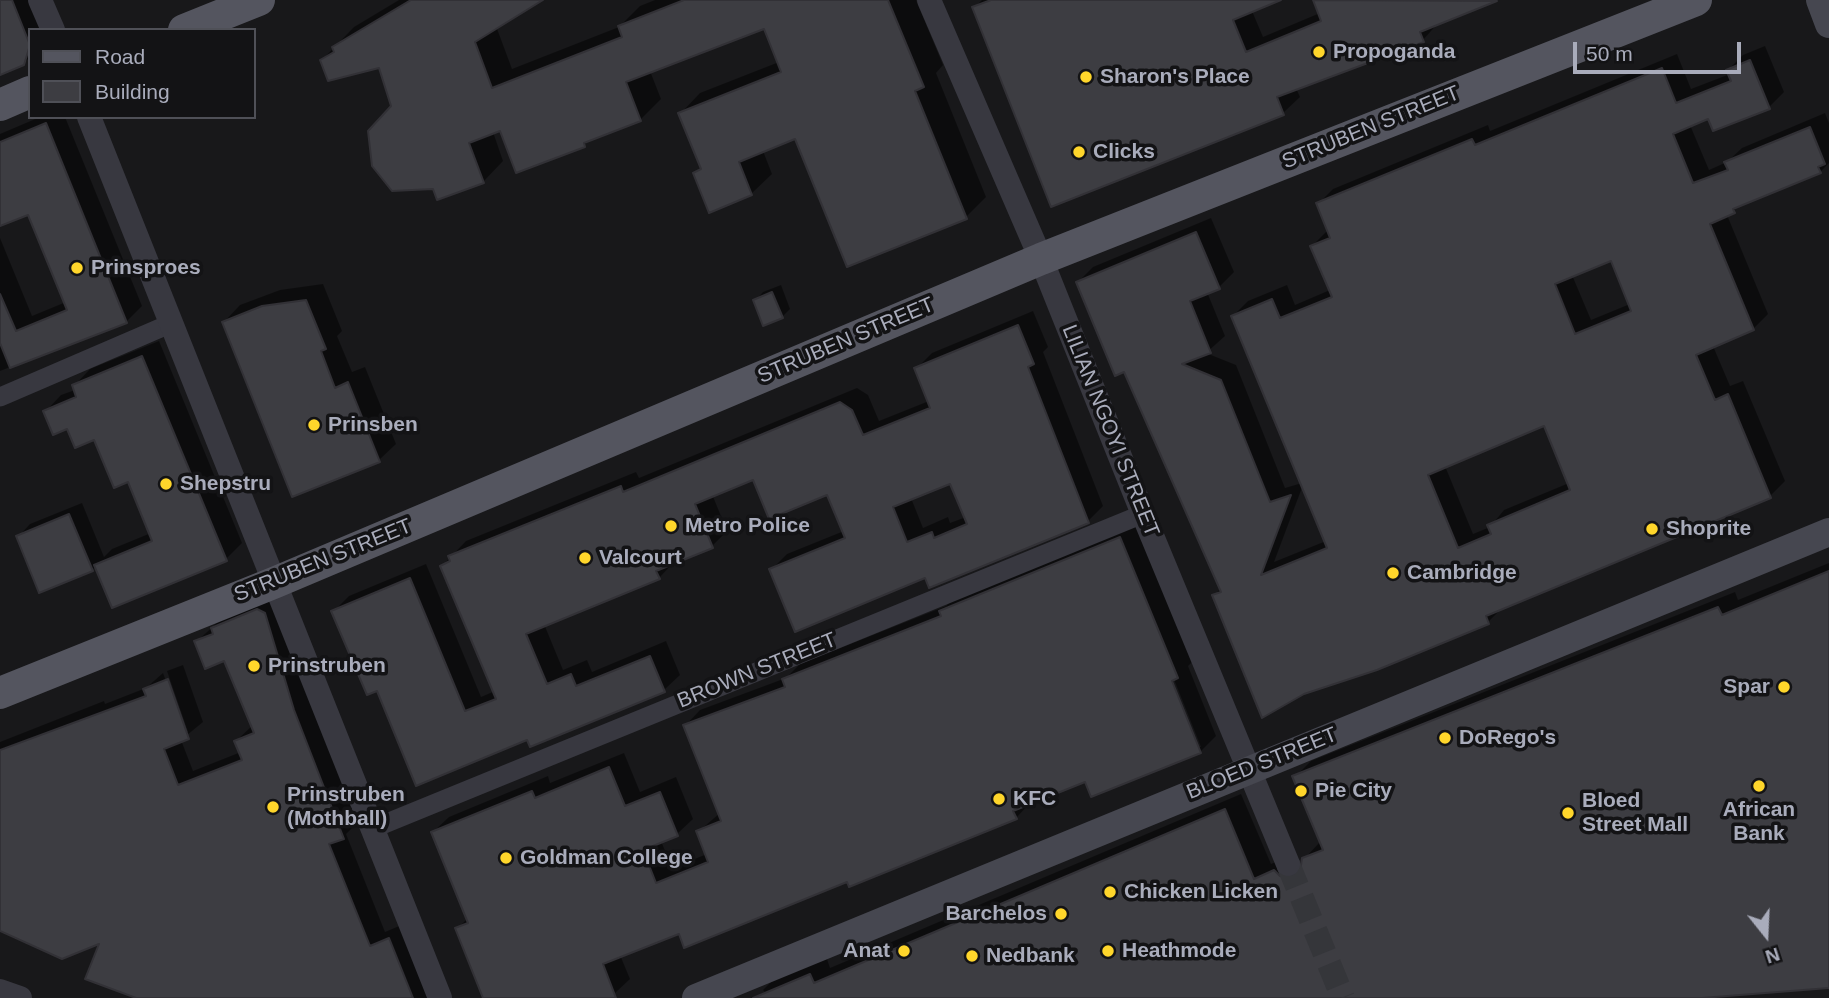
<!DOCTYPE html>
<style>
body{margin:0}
#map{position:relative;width:1829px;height:998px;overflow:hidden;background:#18181a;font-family:Helvetica,sans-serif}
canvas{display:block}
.legend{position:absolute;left:28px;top:28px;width:228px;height:91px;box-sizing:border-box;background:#131315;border:2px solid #4f5057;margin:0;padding:9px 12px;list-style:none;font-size:21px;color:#a9acbb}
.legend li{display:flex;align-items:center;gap:14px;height:35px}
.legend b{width:35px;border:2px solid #4f5057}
.north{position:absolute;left:1731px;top:900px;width:70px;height:70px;-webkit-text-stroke:5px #131315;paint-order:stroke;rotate:162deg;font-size:19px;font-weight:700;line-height:28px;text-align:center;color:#a9acbb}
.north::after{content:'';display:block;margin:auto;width:24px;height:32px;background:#a9acbb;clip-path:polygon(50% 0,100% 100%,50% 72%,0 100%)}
.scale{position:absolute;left:1573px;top:42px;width:168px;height:32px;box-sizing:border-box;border:4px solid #a9acbb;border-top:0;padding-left:9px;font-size:21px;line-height:24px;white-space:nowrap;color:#a9acbb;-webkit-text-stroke:5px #131315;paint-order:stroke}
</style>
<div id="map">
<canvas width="1829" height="998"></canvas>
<ul class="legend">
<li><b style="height:9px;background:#54555f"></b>Road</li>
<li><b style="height:19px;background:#3d3d42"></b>Building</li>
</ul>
<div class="north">N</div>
<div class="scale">50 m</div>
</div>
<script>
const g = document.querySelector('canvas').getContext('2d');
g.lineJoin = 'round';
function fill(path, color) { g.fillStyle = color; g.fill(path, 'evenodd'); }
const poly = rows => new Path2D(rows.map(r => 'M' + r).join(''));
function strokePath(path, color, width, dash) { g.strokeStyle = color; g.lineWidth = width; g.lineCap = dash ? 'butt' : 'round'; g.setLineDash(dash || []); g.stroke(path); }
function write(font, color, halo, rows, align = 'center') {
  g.font = font + ' Helvetica,sans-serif'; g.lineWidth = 7; g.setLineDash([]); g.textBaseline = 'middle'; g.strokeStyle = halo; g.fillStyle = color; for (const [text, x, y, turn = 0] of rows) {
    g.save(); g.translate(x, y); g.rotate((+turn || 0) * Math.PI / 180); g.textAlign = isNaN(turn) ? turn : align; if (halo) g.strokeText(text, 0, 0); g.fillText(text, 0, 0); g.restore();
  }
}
const shadow = poly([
 [0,0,31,0,43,30,30,30,30,57,23,64,0,73],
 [399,0,540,0,496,26,512,69,619,27,640,6,655,0,916,0,943,65,936,73,986,197,966,217,796,137,763,151,772,174,751,194,695,173,701,167,680,114,700,93,779,62,765,27,650,71,661,99,640,120,591,139,584,145,501,129,493,132,503,161,483,182,434,187,393,107,380,65,322,60,354,27],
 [982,0,1279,0,1252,11,1263,37,1320,13,1315,0,1495,0,1439,22,1423,40,1296,88,1300,97,1283,113,974,8],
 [1765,46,1784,92,1769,107,1709,117,1690,125,1709,170,1727,162,1742,148,1825,113,1829,123,1829,163,1820,172,1743,203,1727,215,1768,314,1753,329,1713,346,1730,386,1743,381,1785,481,1770,496,1503,607,1488,622,1377,669,1214,596,1221,588,1125,370,1078,282,1093,267,1211,218,1234,272,1219,287,1207,292,1225,336,1206,353,1236,365,1285,488,1302,483,1233,316,1248,301,1287,285,1295,305,1330,290,1312,246,1328,230,1318,204,1333,189,1488,125,1490,131,1677,54,1691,89,1730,74,1728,70,1743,55],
 [1612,259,1630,304,1591,320,1572,275],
 [1545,424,1569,483,1504,510,1490,527,1473,534,1445,466],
 [1303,485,1326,541,1274,562],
 [40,117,65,117,142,306,126,322,0,371,0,238,32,316,66,302,29,212,0,224,0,134],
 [323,284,342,331,337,336,352,372,365,367,396,444,379,460,224,322,240,305,280,290],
 [781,285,790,309,782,317,755,301,763,292],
 [1033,311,1048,347,1043,352,1103,506,1088,521,926,575,771,570,787,554,844,531,828,492,754,477,712,494,727,531,712,546,674,562,659,578,544,624,563,670,587,660,592,672,666,641,680,675,664,690,531,745,528,738,378,688,334,611,349,596,426,564,481,697,495,691,442,566,466,541,636,472,639,478,857,388,868,395,879,421,929,401,916,369,932,353],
 [951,482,966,517,950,523,948,517,923,528,911,498],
 [159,341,242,543,226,559,112,606,96,566,92,570,18,537,30,524,82,503,104,557,112,549,151,533,129,480,95,438,68,427,45,412,61,395,75,390,74,386,90,369],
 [1136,522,1193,661,1188,666,1216,736,1200,752,1086,780,1031,802,1016,818,848,880,680,931,620,955,630,979,614,994,605,998,485,998,457,929,468,918,433,832,449,817,548,776,550,783,624,753,640,792,676,777,693,819,677,834,661,841,672,868,707,854,698,832,720,813,685,726,700,710,786,678,800,664,946,606,956,596],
 [1171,672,1201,747,1197,747,1168,673],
 [1829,563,1829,986,1679,998,751,998,765,992,763,990,780,973,827,959,830,968,1241,794,1271,864,1291,855,1304,865,1304,859,1320,842,1295,777,1311,761,1735,592,1738,600],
 [273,595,358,822,346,834,385,932,404,924,432,998,141,998,102,941,0,929,0,742,104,701,105,704,146,688,163,673,185,732,188,732,167,671,183,665,203,722,181,740,193,771,241,752,236,741,253,725,225,659,196,642,228,613]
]);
const building = poly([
 [0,0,12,0,30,45,24,65,0,75,0,0],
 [411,0,543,0,475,42,492,88,622,37,618,26,684,0,888,0,924,87,915,91,967,219,847,267,795,139,739,162,752,195,709,213,693,173,701,169,678,113,781,72,764,29,626,82,641,121,584,143,585,147,516,173,500,131,469,143,484,183,437,200,433,189,392,191,372,166,368,131,391,106,379,68,328,81,320,60,334,52,332,47,411,0],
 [991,0,1281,0,1233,20,1246,52,1321,21,1313,0,1497,1,1420,32,1424,42,1277,97,1284,115,1051,207,972,7,991,0],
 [1750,60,1770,109,1713,131,1708,119,1673,134,1693,183,1728,170,1724,162,1810,127,1825,164,1818,167,1821,173,1733,209,1735,213,1710,224,1754,330,1696,355,1715,400,1728,394,1771,498,1486,616,1489,624,1377,670,1304,694,1262,718,1212,595,1221,592,1124,372,1115,376,1076,282,1196,232,1220,289,1190,301,1211,353,1182,364,1221,380,1270,502,1291,495,1261,575,1327,548,1231,316,1272,299,1280,318,1332,297,1310,246,1330,238,1316,203,1472,139,1475,145,1662,68,1676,103,1731,81,1726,70,1750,60],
 [1611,261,1631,311,1575,334,1555,284,1611,261],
 [1544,426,1570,490,1487,525,1491,534,1458,548,1428,475,1544,426],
 [46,123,127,323,10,368,0,343,0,294,16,331,67,310,28,215,0,226,0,142,46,123],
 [772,292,783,318,763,326,753,300,772,292],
 [306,300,326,349,321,351,335,388,348,382,380,462,292,497,222,322,262,306,306,300],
 [1018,325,1034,364,1028,367,1089,523,929,588,925,578,795,632,769,569,845,538,827,495,769,519,753,480,695,504,713,548,656,571,660,579,526,634,547,684,571,674,576,686,650,656,665,692,530,747,527,740,416,786,377,691,367,695,331,611,410,578,465,711,496,699,440,566,450,561,448,556,621,486,623,492,840,402,852,410,863,435,930,408,914,368,1018,325],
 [950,484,967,524,934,538,932,532,907,542,893,507,950,484],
 [142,356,227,561,112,608,94,565,152,541,128,482,114,488,94,440,75,448,67,429,53,435,43,411,76,397,72,385,142,356],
 [69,514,93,571,39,593,16,536,69,514],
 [1120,537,1178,678,1172,681,1201,753,1091,797,1085,782,1013,811,1017,819,849,887,847,882,684,948,679,934,603,964,616,998,483,998,455,928,468,923,431,832,532,791,535,798,609,767,625,806,660,792,678,836,643,850,656,883,708,862,696,831,721,821,683,725,785,687,782,679,941,616,939,611,1120,537],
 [1829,571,1829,988,1702,998,753,998,810,974,814,983,1225,809,1254,879,1274,870,1280,876,1293,878,1300,872,1302,858,1323,850,1292,776,1718,607,1722,615,1829,571],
 [257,609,265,613,294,710,344,839,329,844,370,946,389,938,413,998,136,998,85,979,99,944,62,959,0,931,0,750,146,696,143,689,168,679,189,739,164,749,178,785,242,760,234,741,254,733,224,661,205,669,194,641,213,634,211,628,257,609]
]);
const tertiaryTunnel = poly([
 [1288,864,1343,998]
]);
const minor = poly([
 [0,397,172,323],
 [372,829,1143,514]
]);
const tertiary = poly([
 [40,0,53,30],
 [929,0,1041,259,1143,514,1288,864],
 [89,117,440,998],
 [0,991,20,998]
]);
const secondary = poly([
 [1820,0,1829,24],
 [696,998,1829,532]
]);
const primary = poly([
 [184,30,259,0],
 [0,105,30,92],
 [0,693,276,582,1041,259,1696,0]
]);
const markers = [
 [1319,52,7,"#ffd62b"],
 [1086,77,7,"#ffd62b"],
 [1079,152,7,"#ffd62b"],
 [77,268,7,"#ffd62b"],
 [314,425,7,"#ffd62b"],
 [166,484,7,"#ffd62b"],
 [671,526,7,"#ffd62b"],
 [1652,529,7,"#ffd62b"],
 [585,558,7,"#ffd62b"],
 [1393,573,7,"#ffd62b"],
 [254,666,7,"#ffd62b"],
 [1784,687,7,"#ffd62b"],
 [1445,738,7,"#ffd62b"],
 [1759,786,7,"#ffd62b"],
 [1301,791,7,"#ffd62b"],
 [999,799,7,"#ffd62b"],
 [273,807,7,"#ffd62b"],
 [1568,813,7,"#ffd62b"],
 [506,858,7,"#ffd62b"],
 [1110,892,7,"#ffd62b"],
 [1061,914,7,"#ffd62b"],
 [904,951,7,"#ffd62b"],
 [1108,951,7,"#ffd62b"],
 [972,956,7,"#ffd62b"]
];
const poiNames = [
 ["Propoganda",1333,52],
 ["Sharon's Place",1100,77],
 ["Clicks",1093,152],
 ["Prinsproes",91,268],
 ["Prinsben",328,425],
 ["Shepstru",180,484],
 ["Metro Police",685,526],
 ["Shoprite",1666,529],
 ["Valcourt",599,558],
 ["Cambridge",1407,573],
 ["Prinstruben",268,666],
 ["Spar",1770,687,"right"],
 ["DoRego's",1459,738],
 ["Pie City",1315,791],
 ["Prinstruben",287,795],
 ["(Mothball)",287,819],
 ["KFC",1013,799],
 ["Bloed",1582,801],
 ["Street Mall",1582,825],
 ["African",1759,810,"center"],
 ["Bank",1759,834,"center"],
 ["Goldman College",520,858],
 ["Chicken Licken",1124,892],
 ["Barchelos",1047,914,"right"],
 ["Anat",890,951,"right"],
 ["Heathmode",1122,951],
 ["Nedbank",986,956]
];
const streetNames = [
 ["STRUBEN STREET",1371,128,-22],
 ["STRUBEN STREET",846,341,-23],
 ["LILIAN NGOYI STREET",1110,431,68],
 ["STRUBEN STREET",323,561,-22],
 ["BROWN STREET",757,671,-22],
 ["BLOED STREET",1262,764,-22]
];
fill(shadow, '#0007');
fill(building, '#3d3d42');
strokePath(building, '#323136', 2);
strokePath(tertiaryTunnel, '#35363a', 24, [24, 12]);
strokePath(minor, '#383840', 19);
strokePath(tertiary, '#383840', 24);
strokePath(secondary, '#464750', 28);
strokePath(primary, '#54555f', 32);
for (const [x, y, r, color] of markers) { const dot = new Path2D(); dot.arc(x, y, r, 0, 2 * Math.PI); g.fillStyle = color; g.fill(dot); strokePath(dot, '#131315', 2.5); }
write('bold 21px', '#a9acbb', '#131315', poiNames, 'left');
write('21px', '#a9acbb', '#131315', streetNames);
</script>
